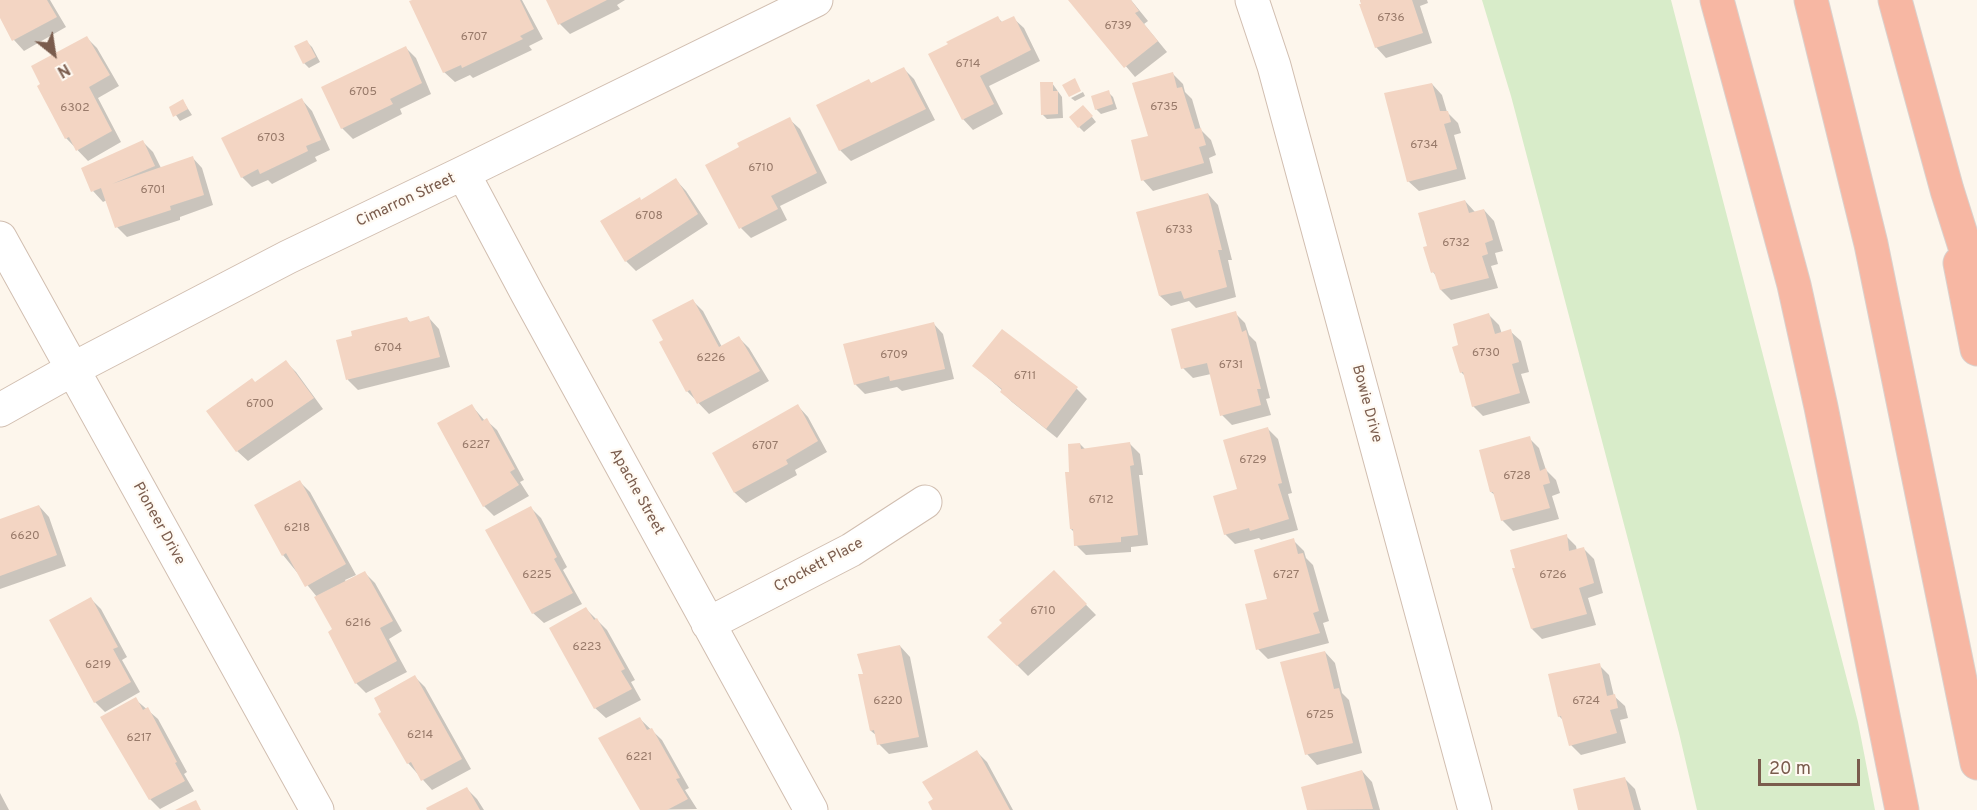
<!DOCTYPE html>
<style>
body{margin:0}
#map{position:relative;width:1977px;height:810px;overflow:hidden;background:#fdf6ec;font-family:Overpass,sans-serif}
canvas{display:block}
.north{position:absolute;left:24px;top:24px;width:60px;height:60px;-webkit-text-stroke:4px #fffaf3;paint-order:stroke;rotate:150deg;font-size:16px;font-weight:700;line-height:24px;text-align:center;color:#7a5c4d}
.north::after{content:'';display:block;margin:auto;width:21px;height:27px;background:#7a5c4d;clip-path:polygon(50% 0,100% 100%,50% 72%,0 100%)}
.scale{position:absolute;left:1758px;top:759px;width:102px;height:27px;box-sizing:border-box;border:3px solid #7a5c4d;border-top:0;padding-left:8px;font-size:18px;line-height:21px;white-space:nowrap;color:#7a5c4d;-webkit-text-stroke:4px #fffaf3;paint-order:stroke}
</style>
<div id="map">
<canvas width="1977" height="810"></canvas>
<div class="north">N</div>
<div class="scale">20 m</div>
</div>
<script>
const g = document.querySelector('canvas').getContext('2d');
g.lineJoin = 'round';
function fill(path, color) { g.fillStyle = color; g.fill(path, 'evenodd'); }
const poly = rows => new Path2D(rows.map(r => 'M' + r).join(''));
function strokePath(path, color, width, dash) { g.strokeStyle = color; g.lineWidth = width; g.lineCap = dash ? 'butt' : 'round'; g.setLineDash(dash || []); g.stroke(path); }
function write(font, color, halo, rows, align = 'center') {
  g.font = font + ' Overpass,sans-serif'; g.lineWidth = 4.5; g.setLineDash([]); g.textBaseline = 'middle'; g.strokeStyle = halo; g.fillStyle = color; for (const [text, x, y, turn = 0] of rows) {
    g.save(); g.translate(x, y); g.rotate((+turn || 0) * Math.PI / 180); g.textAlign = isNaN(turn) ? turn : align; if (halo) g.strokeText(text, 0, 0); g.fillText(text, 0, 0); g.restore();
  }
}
const green = poly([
 [1482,0,1671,0,1858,722,1875,810,1697,810,1679,733,1511,96]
]);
const shadow = poly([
 [0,0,50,0,66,27,24,51,14,40,0,14],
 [415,0,522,0,543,39,529,46,532,50,473,78,470,75,455,82,444,72],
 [548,0,625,0,617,5,620,9,570,34,560,24],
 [1070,0,1131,0,1148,21,1144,24,1167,52,1135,77],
 [1360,0,1427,0,1428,3,1420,6,1432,43,1386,58,1376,47],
 [997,17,1003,23,1013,18,1024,28,1040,61,989,86,1003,114,973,130,963,119],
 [87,38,97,48,119,86,98,98,121,142,88,161,66,138],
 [307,42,312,47,320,62,309,68,304,63],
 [406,48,416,58,431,94,400,109,402,114,353,139,342,128],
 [904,69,914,79,935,120,851,161,840,150,818,105,869,81,872,84],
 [1173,74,1183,84,1185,92,1192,99,1201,130,1211,140,1216,155,1209,158,1213,173,1153,191,1143,180,1150,137],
 [1052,83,1062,97,1063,118,1047,119,1042,114],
 [1432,84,1442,95,1447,112,1458,123,1461,133,1454,135,1466,179,1419,191,1408,181],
 [1083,92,1085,96,1075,101,1071,98],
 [1108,92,1113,97,1117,109,1101,114,1096,109],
 [302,100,312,111,330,150,315,157,317,161,272,184,268,180,252,187,242,177],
 [183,101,192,115,180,121,171,108],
 [1088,112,1096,122,1084,132,1079,127],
 [789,119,800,129,827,183,780,206,787,220,751,238,741,228],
 [143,142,153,152,161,168,192,157,202,168,213,205,180,217,180,220,127,237,117,227,107,200,103,202,93,191],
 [676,180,686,191,708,224,636,271,626,261,642,202],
 [1208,194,1218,205,1232,260,1228,260,1236,297,1196,308,1189,301,1171,306,1160,296],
 [1465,201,1475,212,1484,210,1494,221,1503,251,1495,253,1498,264,1491,266,1498,288,1451,300,1441,290,1437,277,1433,272,1429,247],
 [693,301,703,311,722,347,739,338,749,348,769,381,709,414,687,391],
 [1235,313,1245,323,1249,335,1256,342,1270,398,1266,399,1271,415,1232,425,1222,415,1211,374,1193,378,1183,368],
 [1489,315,1499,325,1502,334,1510,331,1521,341,1529,372,1521,374,1530,403,1483,416,1473,406,1466,377,1461,372],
 [429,318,439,329,450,367,358,390,348,380,338,341,407,319,411,323],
 [933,323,943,334,954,379,902,391,897,387,865,394,855,384],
 [1002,331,1077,389,1087,399,1057,438,1012,402,1002,392,1003,391,974,366],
 [286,362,296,372,323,409,248,461,237,451],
 [472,406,485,421,486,420,497,430,524,480,520,482,529,496,494,516,484,506],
 [798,406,808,417,827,452,795,470,797,475,746,503,735,493,714,453],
 [1268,429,1278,439,1292,493,1288,494,1298,530,1261,540,1259,538,1235,544,1225,534,1239,490],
 [1529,438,1539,448,1546,470,1556,480,1560,493,1552,496,1559,519,1513,531,1502,520,1496,496,1491,492],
 [1080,444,1086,450,1130,444,1140,454,1143,475,1139,475,1148,545,1131,547,1131,552,1086,555,1076,545,1075,533,1071,529,1070,473],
 [300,482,310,492,356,575,345,580,347,583,365,573,375,583,402,631,389,639,407,672,366,693,356,683,334,630,317,597,283,555,256,505],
 [39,506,49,517,66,566,0,589,0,521],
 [530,507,541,518,567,567,563,570,582,604,544,623,533,613],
 [1566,536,1576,546,1577,551,1584,549,1594,559,1603,593,1588,598,1596,625,1542,639,1532,629],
 [1293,540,1304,551,1306,558,1313,565,1329,621,1323,623,1329,643,1268,659,1258,649,1269,600],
 [1054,572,1096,615,1028,676,989,637],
 [91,599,101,609,127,657,122,660,140,692,105,712,95,702],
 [585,608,607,630,635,680,631,682,641,700,606,718,595,708],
 [900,646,910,657,928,747,889,754,879,744,877,736,871,731,865,675],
 [1325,652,1335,663,1342,693,1349,700,1362,753,1317,765,1307,754],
 [1599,665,1609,675,1614,696,1625,706,1628,718,1620,720,1626,743,1581,755,1571,745,1564,721,1559,716],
 [415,677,425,687,471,769,432,790,408,763,380,714],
 [135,699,158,719,187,772,184,774,194,791,160,809,150,799],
 [639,718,662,740,689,788,685,790,697,809,641,810],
 [977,752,987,762,1013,810,934,810,935,799],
 [1362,771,1372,782,1380,810,1309,810,1303,788],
 [1625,779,1635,789,1641,810,1580,810],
 [467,789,477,799,484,810,429,810],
 [0,793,9,810,0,810]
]);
const building = poly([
 [0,0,47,0,57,17,12,41,0,18],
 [412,0,520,0,534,29,520,36,523,39,462,68,461,65,443,73,409,1],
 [546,0,607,0,558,25],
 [1068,0,1131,0,1139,11,1135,13,1158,41,1124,68],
 [1360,0,1412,0,1423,33,1375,48,1359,4,1361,4],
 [998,16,1001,22,1014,16,1031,50,980,76,994,104,962,120,928,54,948,44,946,42],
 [87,36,110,75,89,87,112,131,76,151,69,137,65,139,37,86,40,84,31,66],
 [307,40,316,57,303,64,294,46],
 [406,46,422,83,390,99,393,104,341,129,321,87],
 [904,67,926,109,839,151,816,105,869,79,871,83],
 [1173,72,1177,88,1182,87,1195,129,1201,128,1206,145,1199,147,1204,163,1141,181,1131,140,1148,136,1132,83],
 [1075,78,1081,91,1069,97,1062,85],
 [1040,82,1053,82,1053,91,1058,91,1058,114,1041,115],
 [1432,83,1440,111,1448,111,1451,122,1444,124,1457,169,1407,182,1384,93],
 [1109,90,1113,104,1095,110,1091,96],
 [302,98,321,140,306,146,308,151,260,174,258,169,241,178,221,138],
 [183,99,188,109,173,117,169,107],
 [1083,105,1093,116,1078,128,1069,117],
 [790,117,817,173,771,196,778,209,739,229,705,165,739,147,737,143],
 [143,140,155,166,112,184,193,156,204,195,170,206,171,210,115,228,101,188,91,192,81,168],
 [676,178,698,214,625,262,600,221,640,197,641,200],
 [1208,193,1222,250,1218,250,1227,287,1184,299,1181,291,1159,296,1136,212],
 [1465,200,1469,213,1484,209,1493,240,1485,243,1488,254,1482,256,1489,278,1440,290,1434,272,1431,273,1423,247,1427,246,1418,213],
 [693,299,719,347,739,336,760,371,697,404,690,390,686,392,659,342,663,340,652,320],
 [1236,311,1242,332,1246,330,1261,389,1257,389,1261,405,1220,416,1207,363,1181,369,1171,329],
 [1489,313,1495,334,1511,329,1519,362,1512,364,1520,393,1472,407,1463,372,1460,373,1452,347,1458,345,1453,324],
 [429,316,440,357,346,380,336,340,352,336,351,331,407,317,409,322],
 [934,322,945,369,890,381,889,376,854,385,843,344],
 [1002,329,1078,387,1046,429,1000,392,1002,389,972,366],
 [286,360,314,398,236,452,206,411,252,378,255,382],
 [472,404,482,421,487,418,515,469,510,472,519,485,483,507,437,423],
 [798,404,818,441,786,460,788,464,734,493,712,453],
 [1268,427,1282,483,1278,484,1289,519,1250,531,1249,528,1224,535,1213,496,1237,489,1223,440],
 [1530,436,1540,471,1546,468,1550,483,1543,485,1550,508,1501,521,1493,492,1490,492,1479,450],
 [1130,442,1134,465,1130,466,1138,535,1121,537,1121,542,1074,546,1073,529,1070,529,1065,472,1069,472,1068,444,1080,443,1081,449],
 [300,480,346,564,305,587,286,553,282,556,254,505],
 [39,505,57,555,0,576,0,519],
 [531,506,557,557,554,559,573,593,532,614,485,530],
 [1567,534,1569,551,1584,547,1594,583,1579,588,1587,614,1531,629,1512,568,1515,568,1510,550],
 [1294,538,1298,554,1303,553,1319,611,1313,613,1320,633,1256,650,1245,604,1267,599,1254,550],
 [1054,570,1087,604,1017,666,987,637,1002,623,999,620],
 [365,571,393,621,380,628,397,661,355,684,328,632,332,629,314,597],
 [91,597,118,647,113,649,131,682,94,703,49,620],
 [586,607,594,620,597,618,625,669,621,671,632,689,594,709,549,628],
 [900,645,919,737,877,745,874,730,870,731,858,674,863,674,857,654],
 [1325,651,1334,689,1339,688,1353,743,1305,755,1280,662],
 [1600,663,1607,696,1615,694,1618,708,1610,710,1617,733,1569,746,1561,716,1558,717,1548,674],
 [415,675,462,759,421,781,411,762,407,764,378,714,381,712,374,698],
 [136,697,143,710,148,707,177,762,175,763,185,781,149,800,100,717],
 [640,717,647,730,652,728,680,778,676,779,688,799,667,810,640,810,598,738],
 [977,750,1010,810,932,810,928,802,933,799,922,782],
 [1362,770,1373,809,1307,810,1301,787],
 [1625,777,1634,810,1578,810,1573,789],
 [467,787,480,810,427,810,426,808],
 [196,800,201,810,175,810]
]);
const minor = poly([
 [1252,0,1274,66,1475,810],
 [463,173,527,293,811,810],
 [0,238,317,810],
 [0,410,73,369,288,257,463,173,816,0],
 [708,624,851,550,925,502]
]);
const motorway = poly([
 [1717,0,1794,285,1821,407,1902,810],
 [1811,0,1871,244,1977,763],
 [1895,0,1947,190,1977,285],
 [1960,263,1977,349]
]);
const numberNames = [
 ["6736",1391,19],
 ["6739",1118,27],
 ["6707",474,38],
 ["6714",968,65],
 ["6705",363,93],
 ["6735",1164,108],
 ["6302",75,109],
 ["6703",271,139],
 ["6734",1424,146],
 ["6710",761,169],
 ["6701",153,191],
 ["6708",649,217],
 ["6733",1179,231],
 ["6732",1456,244],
 ["6704",388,349],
 ["6730",1486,354],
 ["6709",894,356],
 ["6226",711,359],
 ["6731",1231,366],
 ["6711",1025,377],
 ["6700",260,405],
 ["6227",476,446],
 ["6707",765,447],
 ["6729",1253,461],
 ["6728",1517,477],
 ["6712",1101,501],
 ["6218",297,529],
 ["6620",25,537],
 ["6225",537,576],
 ["6727",1286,576],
 ["6726",1553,576],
 ["6710",1043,612],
 ["6216",358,624],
 ["6223",587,648],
 ["6219",98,666],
 ["6220",888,702],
 ["6724",1586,702],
 ["6725",1320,716],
 ["6214",420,736],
 ["6217",139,739],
 ["6221",639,758]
];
const streetNames = [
 ["Cimarron Street",406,201,-25],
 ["Bowie Drive",1366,404,75],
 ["Apache Street",636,492,61],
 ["Pioneer Drive",158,524,61],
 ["Crockett Place",819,566,-28]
];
fill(green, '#d8ecc9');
fill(shadow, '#0003');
fill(building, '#f3d5c3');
strokePath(minor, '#d1beb0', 35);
strokePath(motorway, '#dad1cd', 35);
strokePath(minor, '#fff', 33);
strokePath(motorway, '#f7b7a3', 33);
write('12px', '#987a6a', null, numberNames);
write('15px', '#7a5c4d', '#fffaf3', streetNames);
</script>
